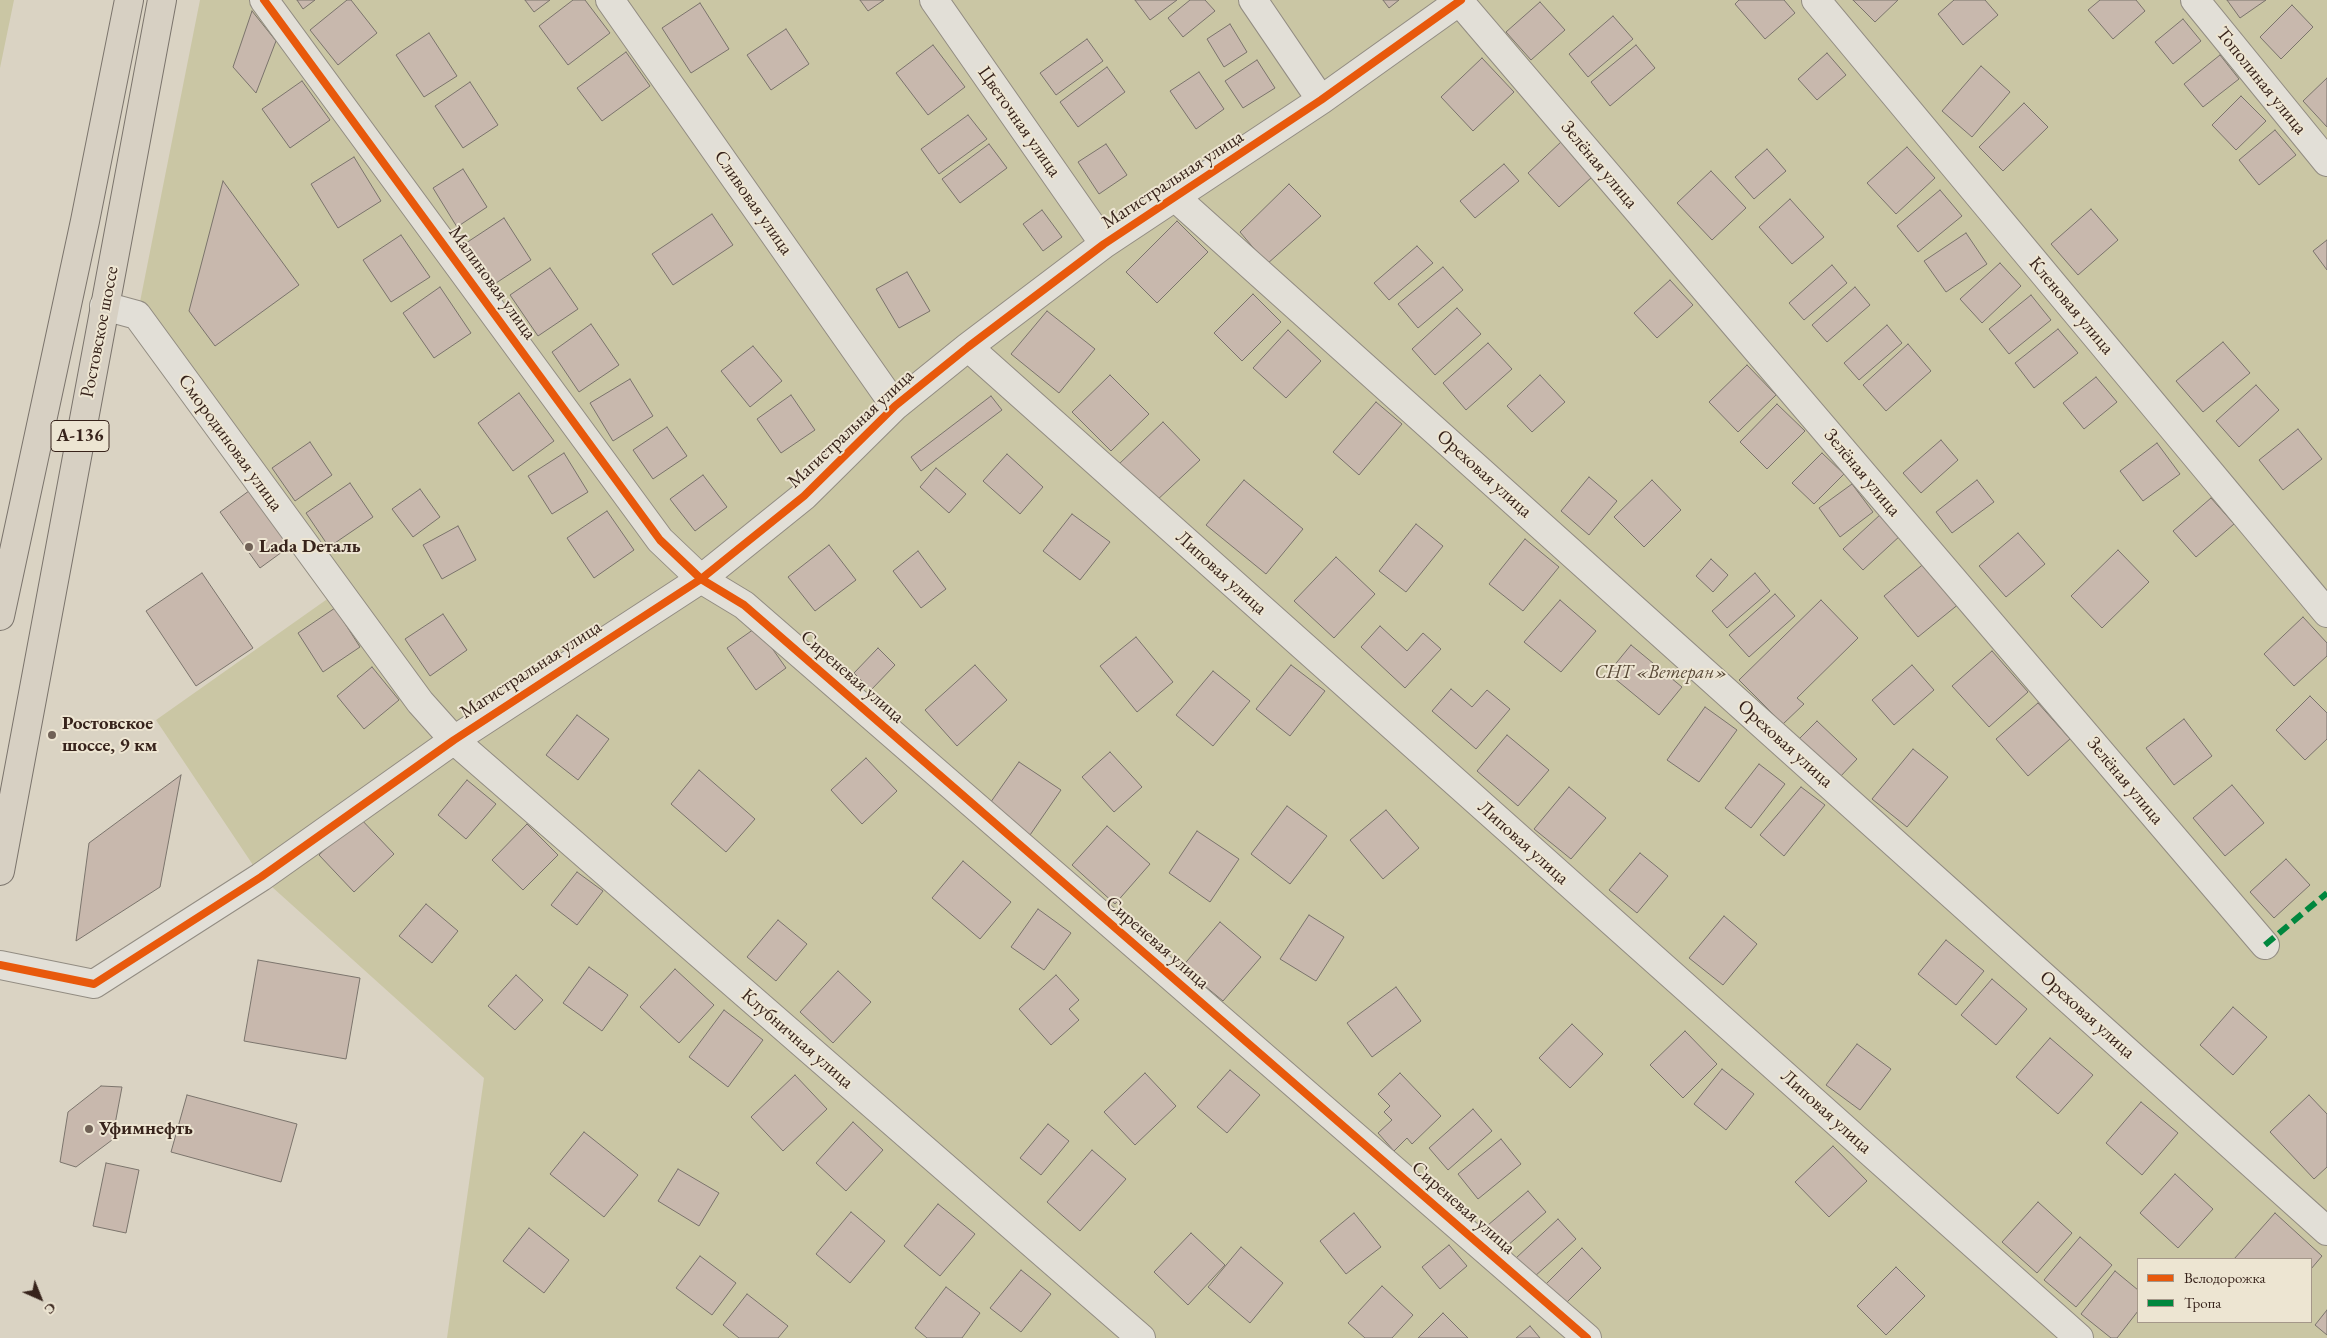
<!DOCTYPE html>
<meta charset="utf-8">
<style>
body{margin:0}
#map{position:relative;width:2327px;height:1338px;overflow:hidden;background:#dad3c3;font-family:"EB Garamond",serif}
canvas{display:block}
.legend{position:absolute;left:2137px;top:1258px;width:175px;height:65px;box-sizing:border-box;background:#ede5d2;border:1px solid #a49789;margin:0;padding:6px 9px;list-style:none;font-size:15px;color:#37231b}
.legend li{display:flex;align-items:center;gap:10px;height:25px}
.legend b{width:25px;border:1px solid #a49789}
.north{position:absolute;left:15px;top:1273px;width:50px;height:50px;-webkit-text-stroke:4px #ede5d2;paint-order:stroke;rotate:136deg;font-size:14px;font-weight:700;line-height:20px;text-align:center;color:#37231b}
.north::after{content:'';display:block;margin:auto;width:18px;height:22px;background:#37231b;clip-path:polygon(50% 0,100% 100%,50% 72%,0 100%)}
</style>
<div id="map">
<canvas width="2327" height="1338"></canvas>
<ul class="legend">
<li><b style="height:6px;background:#e8590c"></b>Велодорожка</li>
<li><b style="height:6px;background:#00873e"></b>Тропа</li>
</ul>
<div class="north">С</div>
</div>
<script>
const g = document.querySelector('canvas').getContext('2d');
g.lineJoin = 'round';
function fill(path, color) { g.fillStyle = color; g.fill(path, 'evenodd'); }
const poly = rows => new Path2D(rows.map(r => 'M' + r).join(''));
function strokePath(path, color, width, dash) { g.strokeStyle = color; g.lineWidth = width; g.lineCap = dash ? 'butt' : 'round'; g.setLineDash(dash || []); g.stroke(path); }
function write(font, color, halo, rows, align = 'center') {
  g.font = font + ' "EB Garamond",serif'; g.lineWidth = 4; g.setLineDash([]); g.textBaseline = 'middle'; g.strokeStyle = halo; g.fillStyle = color; for (const [text, x, y, turn = 0] of rows) {
    g.save(); g.translate(x, y); g.rotate((+turn || 0) * Math.PI / 180); g.textAlign = isNaN(turn) ? turn : align; if (halo) g.strokeText(text, 0, 0); g.fillText(text, 0, 0); g.restore();
  }
}
const green = poly([
 [0,0,14,0,0,68],
 [200,0,2327,0,2327,1338,447,1338,484,1078,261,877,156,720,333,595,136,322],
 [2138,1259,2311,1259,2311,1322,2138,1322]
]);
const building = poly([
 [297,0,315,0,303,9,297,0],
 [347,0,351,0,377,33,338,65,310,30,347,0],
 [525,0,550,0,534,12,525,0],
 [573,0,585,0,610,33,568,65,539,26,573,0],
 [860,0,884,0,868,11,860,0],
 [1135,0,1177,0,1150,20,1135,0],
 [1190,0,1205,0,1215,11,1183,37,1168,18,1190,0],
 [1383,0,1399,0,1389,8,1383,0],
 [1739,0,1784,0,1795,13,1765,39,1735,4,1739,0],
 [1853,0,1898,0,1875,22,1853,0],
 [1954,0,1985,0,1998,15,1963,45,1938,14,1954,0],
 [2100,0,2136,0,2145,11,2113,39,2088,10,2100,0],
 [2227,0,2266,0,2240,18,2227,0],
 [1540,2,1565,30,1531,60,1506,32,1540,2],
 [700,3,729,49,691,73,662,28,700,3],
 [2292,5,2313,27,2281,59,2260,37,2292,5],
 [252,11,276,41,256,93,233,67,252,11],
 [1613,16,1633,39,1588,77,1569,54,1613,16],
 [2183,19,2201,41,2173,64,2155,42,2183,19],
 [1230,24,1247,52,1224,67,1207,39,1230,24],
 [786,29,809,64,771,90,747,55,786,29],
 [429,33,457,76,424,97,396,55,429,33],
 [1087,39,1103,61,1056,95,1040,73,1087,39],
 [933,45,965,87,928,115,896,73,933,45],
 [1636,45,1655,68,1610,106,1591,82,1636,45],
 [626,52,650,86,602,121,577,88,626,52],
 [1827,53,1846,75,1817,100,1798,79,1827,53],
 [2220,55,2239,79,2203,107,2184,84,2220,55],
 [1482,58,1514,92,1473,131,1441,97,1482,58],
 [1257,60,1275,88,1243,108,1225,81,1257,60],
 [1981,66,2010,92,1972,137,1942,111,1981,66],
 [1107,67,1125,92,1078,127,1060,102,1107,67],
 [1199,72,1224,109,1196,129,1170,91,1199,72],
 [2327,78,2327,127,2303,101,2327,78],
 [302,81,330,120,290,148,262,109,302,81],
 [470,82,498,125,463,148,435,106,470,82],
 [2241,96,2266,121,2236,150,2212,125,2241,96],
 [2024,103,2048,127,2003,171,1979,147,2024,103],
 [968,115,987,139,939,174,921,149,968,115],
 [2275,130,2296,155,2259,185,2239,160,2275,130],
 [1561,142,1592,177,1559,207,1528,173,1561,142],
 [989,144,1007,168,960,203,942,179,989,144],
 [1106,144,1127,175,1099,194,1078,162,1106,144],
 [1907,147,1935,178,1896,214,1867,183,1907,147],
 [1767,149,1786,171,1754,199,1735,177,1767,149],
 [354,157,381,201,338,228,311,184,354,157],
 [1504,164,1519,181,1475,218,1460,201,1504,164],
 [463,169,487,207,457,227,433,188,463,169],
 [1711,171,1746,208,1712,240,1677,203,1711,171],
 [223,181,299,285,215,346,189,311,223,181],
 [1289,184,1321,216,1267,264,1240,232,1289,184],
 [1940,190,1962,216,1918,252,1897,226,1940,190],
 [1790,199,1824,237,1792,264,1759,227,1790,199],
 [2091,209,2118,240,2078,275,2051,244,2091,209],
 [1042,210,1062,237,1043,251,1023,224,1042,210],
 [712,214,733,245,673,285,652,254,712,214],
 [504,218,531,260,490,287,463,245,504,218],
 [1177,221,1208,252,1157,303,1126,272,1177,221],
 [1966,233,1987,264,1946,292,1924,261,1966,233],
 [401,235,430,277,391,302,363,260,401,235],
 [2327,240,2327,270,2313,251,2327,240],
 [1417,246,1433,263,1389,300,1374,283,1417,246],
 [2000,263,2021,286,1982,323,1960,299,2000,263],
 [1832,265,1847,283,1804,320,1789,303,1832,265],
 [1443,267,1463,290,1418,328,1398,304,1443,267],
 [550,268,578,309,538,336,510,295,550,268],
 [907,272,930,311,899,328,876,289,907,272],
 [1670,280,1693,305,1657,338,1634,313,1670,280],
 [440,287,471,333,434,358,403,313,440,287],
 [1855,287,1870,305,1827,342,1812,325,1855,287],
 [1253,294,1281,322,1242,361,1214,333,1253,294],
 [2031,295,2051,320,2009,354,1989,329,2031,295],
 [1457,308,1481,334,1435,375,1412,349,1457,308],
 [1047,311,1095,349,1059,393,1011,354,1047,311],
 [591,324,619,365,579,392,552,352,591,324],
 [1887,325,1902,343,1859,380,1844,363,1887,325],
 [2058,329,2078,353,2034,388,2015,363,2058,329],
 [1288,330,1321,361,1286,398,1253,368,1288,330],
 [2223,342,2250,373,2203,412,2176,381,2223,342],
 [1488,343,1512,369,1466,410,1443,383,1488,343],
 [1908,344,1931,371,1886,411,1863,385,1908,344],
 [753,346,782,381,750,407,721,371,753,346],
 [1747,365,1776,395,1738,432,1709,402,1747,365],
 [1110,375,1149,414,1111,451,1072,412,1110,375],
 [1540,375,1565,402,1532,432,1507,406,1540,375],
 [2096,377,2117,402,2084,429,2063,403,2096,377],
 [630,379,653,416,613,441,590,403,630,379],
 [2256,385,2279,410,2239,447,2216,421,2256,385],
 [519,393,554,441,513,471,478,423,519,393],
 [791,395,815,430,781,453,757,419,791,395],
 [991,396,1002,410,921,471,911,457,991,396],
 [1376,402,1402,424,1359,475,1333,452,1376,402],
 [1777,404,1805,431,1767,469,1740,442,1777,404],
 [1163,422,1200,460,1155,502,1119,464,1163,422],
 [667,427,687,456,653,479,633,450,667,427],
 [2298,429,2322,459,2283,490,2259,460,2298,429],
 [1941,440,1958,460,1921,493,1903,473,1941,440],
 [310,442,332,475,295,501,272,468,310,442],
 [2157,443,2180,474,2143,501,2120,471,2157,443],
 [564,453,588,492,552,514,528,476,564,453],
 [1822,453,1844,474,1814,504,1792,483,1822,453],
 [1007,454,1043,487,1020,514,983,481,1007,454],
 [936,468,966,494,949,513,920,487,936,468],
 [703,475,727,507,695,531,670,499,703,475],
 [1589,477,1617,501,1589,535,1561,511,1589,477],
 [1244,480,1303,529,1266,574,1206,525,1244,480],
 [1652,480,1681,510,1644,547,1614,517,1652,480],
 [1977,480,1994,502,1952,533,1936,512,1977,480],
 [350,483,373,517,329,547,306,513,350,483],
 [1852,484,1873,512,1840,537,1819,508,1852,484],
 [253,488,293,544,260,568,220,512,253,488],
 [420,489,440,517,413,537,392,509,420,489],
 [2211,498,2234,524,2196,557,2173,531,2211,498],
 [607,511,634,550,594,578,567,538,607,511],
 [1072,514,1110,542,1080,580,1043,551,1072,514],
 [1881,514,1901,535,1863,570,1843,549,1881,514],
 [1416,524,1443,546,1406,592,1379,571,1416,524],
 [458,526,476,560,442,579,423,545,458,526],
 [2018,533,2045,564,2006,597,1979,566,2018,533],
 [1525,539,1559,567,1523,611,1489,584,1525,539],
 [829,545,856,580,815,611,788,577,829,545],
 [2118,550,2149,582,2102,628,2071,596,2118,550],
 [918,551,946,589,921,608,893,571,918,551],
 [1336,557,1375,594,1334,638,1294,601,1336,557],
 [1711,559,1728,575,1713,592,1696,576,1711,559],
 [1926,562,1960,603,1918,637,1884,596,1926,562],
 [202,573,253,648,196,686,146,611,202,573],
 [1755,573,1770,591,1727,628,1712,611,1755,573],
 [1775,594,1795,616,1749,657,1729,635,1775,594],
 [1560,600,1596,631,1561,672,1524,642,1560,600],
 [1821,600,1858,638,1797,698,1804,704,1783,724,1739,680,1821,600],
 [335,608,360,647,323,672,298,633,335,608],
 [443,614,467,650,430,676,405,639,443,614],
 [2303,617,2327,643,2327,656,2294,686,2264,654,2303,617],
 [1380,626,1407,651,1423,633,1441,649,1405,688,1361,647,1380,626],
 [757,627,786,668,756,690,727,648,757,627],
 [1136,637,1173,682,1137,712,1100,666,1136,637],
 [1631,645,1682,687,1659,715,1608,673,1631,645],
 [878,648,895,665,871,690,854,673,878,648],
 [1992,651,2028,692,1989,727,1952,686,1992,651],
 [975,665,1007,700,957,746,925,710,975,665],
 [1291,665,1325,691,1290,736,1256,709,1291,665],
 [1912,665,1934,690,1894,725,1872,700,1912,665],
 [372,667,399,700,364,729,337,696,372,667],
 [1213,671,1250,701,1213,746,1176,715,1213,671],
 [1451,689,1472,707,1487,690,1510,709,1476,749,1432,711,1451,689],
 [2310,696,2327,713,2327,739,2305,760,2276,730,2310,696],
 [2038,703,2070,739,2028,776,1996,739,2038,703],
 [1705,707,1737,730,1699,782,1667,760,1705,707],
 [577,715,609,739,578,780,546,755,577,715],
 [2184,719,2212,756,2174,785,2146,748,2184,719],
 [1817,721,1857,759,1839,778,1799,739,1817,721],
 [1507,735,1549,770,1518,806,1477,771,1507,735],
 [1913,749,1948,777,1907,827,1872,799,1913,749],
 [1110,752,1142,787,1114,812,1082,777,1110,752],
 [866,758,897,791,862,824,831,790,866,758],
 [1019,762,1061,790,1030,835,988,806,1019,762],
 [1759,764,1785,784,1751,828,1725,808,1759,764],
 [699,770,755,819,726,852,671,804,699,770],
 [181,775,160,887,76,941,89,843,181,775],
 [467,780,496,804,466,839,438,815,467,780],
 [2232,785,2264,823,2225,856,2193,818,2232,785],
 [1569,787,1606,818,1571,859,1534,829,1569,787],
 [1801,787,1825,805,1784,856,1760,835,1801,787],
 [1287,806,1327,836,1290,884,1251,854,1287,806],
 [1386,810,1419,848,1383,879,1350,840,1386,810],
 [359,817,394,854,354,892,319,855,359,817],
 [527,824,558,855,523,890,492,860,527,824],
 [1107,826,1150,864,1115,904,1072,865,1107,826],
 [1197,831,1239,859,1210,902,1169,873,1197,831],
 [1640,853,1668,876,1637,913,1609,890,1640,853],
 [2286,859,2310,885,2274,918,2250,892,2286,859],
 [963,861,1011,902,980,939,932,898,963,861],
 [577,872,603,891,577,925,551,905,577,872],
 [426,904,458,931,432,963,399,936,426,904],
 [1038,909,1071,933,1044,970,1011,947,1038,909],
 [1309,915,1344,937,1316,981,1280,959,1309,915],
 [1724,916,1757,944,1723,985,1689,958,1724,916],
 [778,920,807,944,776,981,747,957,778,920],
 [1220,922,1261,957,1223,1001,1182,967,1220,922],
 [1946,940,1984,971,1956,1005,1918,974,1946,940],
 [258,960,360,978,346,1059,244,1041,258,960],
 [589,967,628,995,602,1031,563,1003,589,967],
 [675,969,714,1005,679,1043,640,1007,675,969],
 [838,971,871,1002,833,1043,800,1012,838,971],
 [516,975,543,1000,515,1030,488,1006,516,975],
 [1056,975,1079,1000,1069,1009,1079,1020,1051,1045,1019,1009,1056,975],
 [1992,979,2027,1009,1996,1045,1961,1015,1992,979],
 [1396,987,1421,1021,1372,1057,1347,1023,1396,987],
 [2233,1007,2267,1037,2233,1075,2200,1045,2233,1007],
 [724,1010,763,1040,728,1087,689,1057,724,1010],
 [1572,1024,1603,1054,1570,1088,1539,1058,1572,1024],
 [1685,1031,1717,1064,1683,1098,1650,1065,1685,1031],
 [2050,1038,2093,1075,2058,1114,2016,1077,2050,1038],
 [1857,1044,1891,1069,1860,1110,1826,1085,1857,1044],
 [1722,1069,1754,1094,1726,1130,1694,1104,1722,1069],
 [1230,1070,1260,1095,1227,1133,1197,1107,1230,1070],
 [1145,1073,1176,1106,1135,1145,1104,1112,1145,1073],
 [1400,1073,1441,1116,1412,1144,1407,1138,1394,1151,1378,1133,1392,1120,1384,1112,1390,1106,1378,1094,1400,1073],
 [795,1075,827,1109,783,1151,751,1117,795,1075],
 [101,1086,122,1087,112,1140,76,1167,60,1162,68,1112,101,1086],
 [187,1095,297,1124,281,1182,171,1152,187,1095],
 [2309,1095,2327,1114,2327,1167,2314,1179,2270,1132,2309,1095],
 [2141,1102,2178,1133,2142,1175,2106,1143,2141,1102],
 [1473,1109,1492,1131,1448,1170,1429,1148,1473,1109],
 [853,1122,883,1150,846,1191,816,1163,853,1122],
 [1048,1124,1069,1141,1041,1175,1020,1158,1048,1124],
 [584,1132,638,1175,604,1217,550,1174,584,1132],
 [1501,1139,1521,1164,1478,1199,1458,1174,1501,1139],
 [1833,1146,1867,1181,1829,1217,1795,1182,1833,1146],
 [1092,1150,1126,1179,1080,1231,1047,1202,1092,1150],
 [106,1163,139,1170,126,1233,93,1226,106,1163],
 [678,1169,719,1193,699,1226,658,1201,678,1169],
 [2175,1174,2213,1209,2178,1248,2140,1213,2175,1174],
 [1528,1191,1546,1212,1507,1246,1488,1225,1528,1191],
 [2038,1202,2072,1233,2037,1273,2002,1242,2038,1202],
 [938,1204,975,1234,940,1276,904,1246,938,1204],
 [851,1212,885,1241,850,1283,816,1254,851,1212],
 [1354,1213,1381,1247,1346,1274,1320,1241,1354,1213],
 [2275,1213,2322,1256,2311,1269,2311,1259,2234,1259,2275,1213],
 [1558,1219,1576,1239,1534,1277,1516,1258,1558,1219],
 [529,1228,569,1260,544,1293,503,1261,529,1228],
 [1191,1233,1225,1265,1188,1305,1154,1272,1191,1233],
 [2080,1237,2112,1265,2076,1307,2044,1280,2080,1237],
 [1449,1245,1467,1266,1440,1289,1422,1267,1449,1245],
 [1241,1247,1283,1283,1250,1323,1208,1287,1241,1247],
 [1582,1248,1601,1268,1564,1305,1544,1286,1582,1248],
 [700,1256,736,1283,712,1315,676,1288,700,1256],
 [1896,1267,1925,1296,1886,1335,1857,1306,1896,1267],
 [1021,1270,1051,1294,1021,1332,990,1308,1021,1270],
 [2115,1271,2138,1290,2138,1311,2117,1338,2111,1338,2081,1314,2115,1271],
 [1382,1286,1413,1315,1392,1338,1365,1338,1348,1323,1382,1286],
 [946,1287,980,1313,962,1338,927,1338,915,1328,946,1287],
 [747,1294,788,1326,778,1338,739,1338,723,1325,747,1294],
 [2327,1310,2327,1335,2315,1325,2327,1310],
 [1443,1313,1468,1338,1418,1338,1443,1313],
 [1530,1326,1540,1338,1516,1338,1530,1326]
]);
const street = poly([
 [264,0,660,540,701,579,744,605,1587,1338],
 [610,0,895,406],
 [934,0,1104,244],
 [1253,0,1321,100],
 [1816,0,2327,613],
 [2195,0,2327,162],
 [1459,1,2265,945],
 [1176,198,2327,1231],
 [104,306,137,315,420,702,454,740,1141,1338],
 [968,347,2079,1338],
 [0,965,94,984,261,877,454,740,701,579,804,496,895,406,968,347,1104,244,1321,100,1461,0]
]);
const highway = poly([
 [0,616,85,221,129,0],
 [0,871,162,0]
]);
const quiet = poly([
 [2265,945,2327,893]
]);
const cycleway = poly([
 [264,0,660,540,701,579,744,605,1587,1338],
 [0,965,94,984,261,877,454,740,701,579,804,496,895,406,968,347,1104,244,1321,100,1461,0]
]);
const markers = [
 [249,547,5,"#706156"],
 [52,735,5,"#706156"],
 [89,1129,5,"#706156"]
];
const shields = [
 [80,436,58]
];
const shieldNames = [
 ["А-136",80,436]
];
const streetNames = [
 ["Тополиная улица",2261,81,51],
 ["Цветочная улица",1019,122,55],
 ["Зелёная улица",1599,165,50],
 ["Магистральная улица",1173,180,-33],
 ["Сливовая улица",753,203,55],
 ["Малиновая улица",492,283,54],
 ["Кленовая улица",2071,306,50],
 ["Ростовское шоссе",100,332,-79],
 ["Магистральная улица",851,429,-43],
 ["Смородиновая улица",230,443,54],
 ["Зелёная улица",1862,473,50],
 ["Ореховая улица",1484,474,42],
 ["Липовая улица",1221,573,42],
 ["Магистральная улица",531,670,-33],
 ["Сиреневая улица",852,677,41],
 ["Ореховая улица",1785,744,42],
 ["Зелёная улица",2125,781,50],
 ["Липовая улица",1523,843,42],
 ["Сиреневая улица",1157,943,41],
 ["Ореховая улица",2087,1015,42],
 ["Клубничная улица",797,1039,41],
 ["Липовая улица",1826,1112,42],
 ["Сиреневая улица",1463,1208,41]
];
const poiNames = [
 ["Lada Dеталь",259,547],
 ["Ростовское",62,724],
 ["шоссе, 9 км",62,746],
 ["Уфимнефть",99,1129]
];
const parkNames = [
 ["СНТ «Ветеран»",1661,673]
];
fill(green, '#cac6a4');
fill(building, '#c8b8ad');
strokePath(building, '#7b746c', 1);
strokePath(street, '#928c82', 30);
strokePath(highway, '#7b746c', 30);
strokePath(street, '#e2dfd7', 28);
strokePath(highway, '#d7d0c3', 28);
strokePath(quiet, '#00873e', 6, [12, 6]);
strokePath(cycleway, '#e8590c', 8);
for (const [x, y, r, color] of markers) { const dot = new Path2D(); dot.arc(x, y, r, 0, 2 * Math.PI); g.fillStyle = color; g.fill(dot); strokePath(dot, '#ede5d2', 2); }
for (const [x, y, w] of shields) { const box = new Path2D(); box.roundRect(x - w / 2, y - 15.5, w, 31, 4); g.fillStyle = '#ede5d2'; g.fill(box); strokePath(box, '#37231b', 1); }
write('bold 18px', '#37231b', null, shieldNames);
write('19px', '#37231b', '#ede5d2', streetNames);
write('bold 19px', '#37231b', '#ede5d2', poiNames, 'left');
write('italic 19px', '#584937', '#ede5d2', parkNames);
</script>
